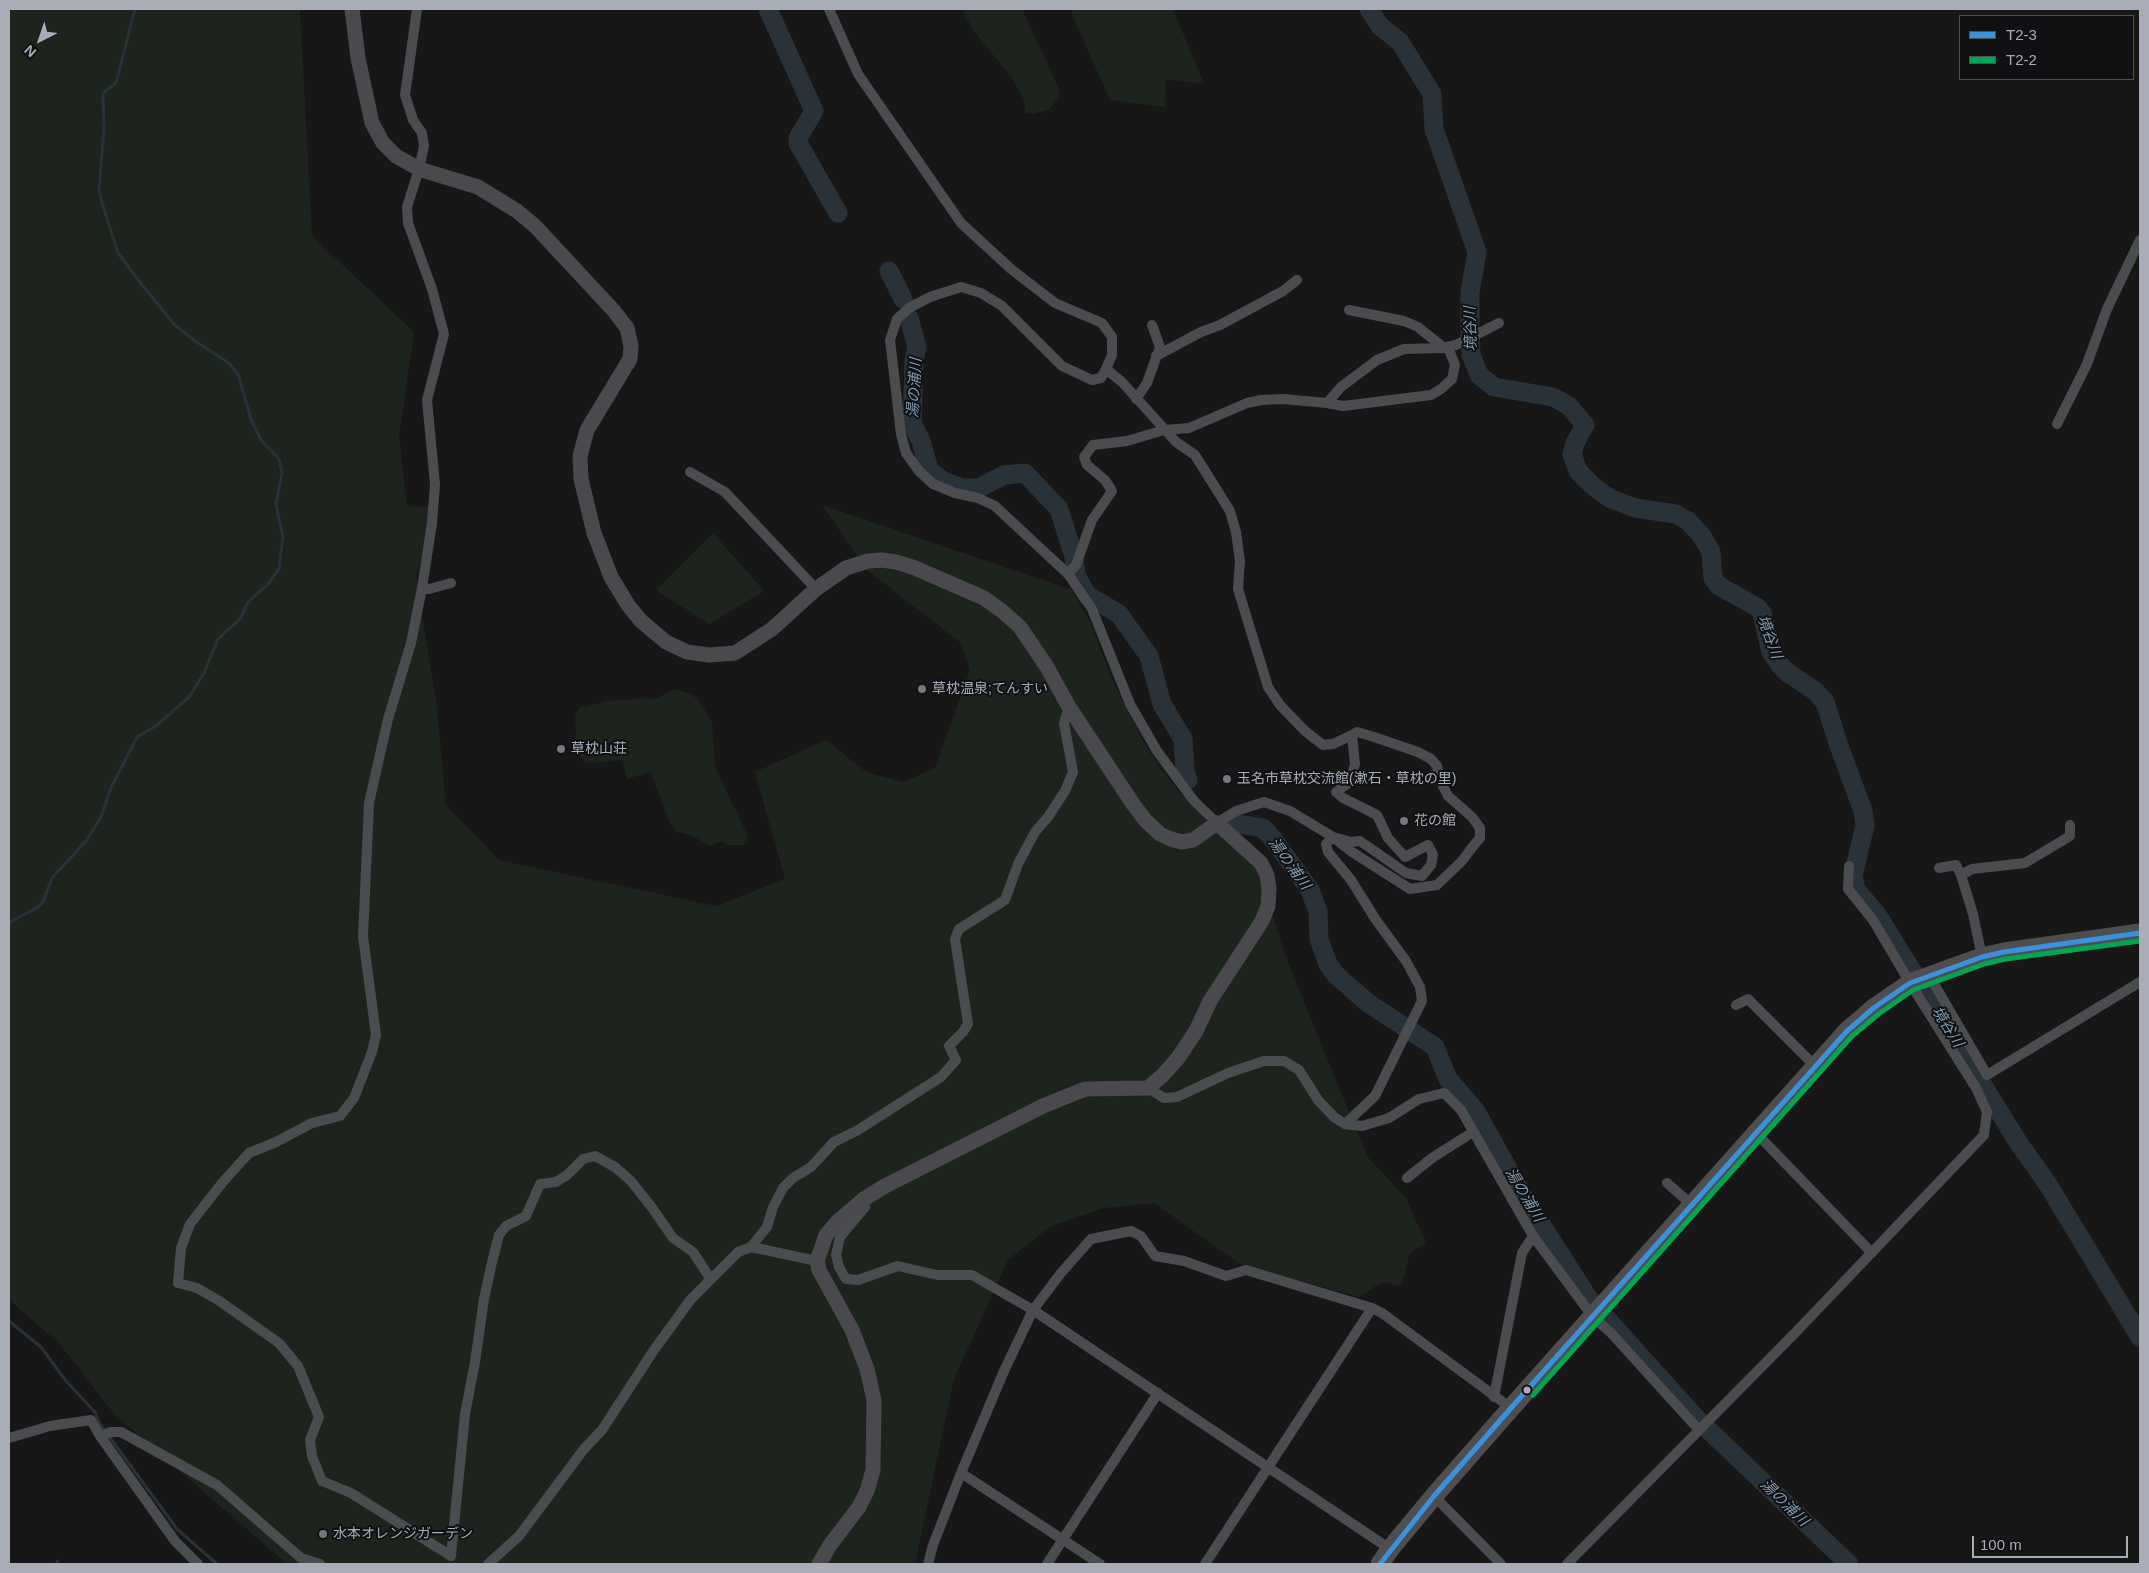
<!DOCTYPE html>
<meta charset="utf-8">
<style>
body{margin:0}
#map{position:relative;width:2149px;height:1573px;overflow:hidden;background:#171717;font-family:Helvetica,sans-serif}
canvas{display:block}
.frame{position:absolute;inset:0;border:10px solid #a8adb8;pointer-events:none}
.legend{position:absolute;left:1959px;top:15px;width:175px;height:65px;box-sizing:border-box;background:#111113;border:1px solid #4d4f55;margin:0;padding:6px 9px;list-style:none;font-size:15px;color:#a8adb8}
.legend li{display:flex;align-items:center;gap:10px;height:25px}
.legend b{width:25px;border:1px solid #4d4f55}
.north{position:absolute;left:15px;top:15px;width:50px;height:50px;-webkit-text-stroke:4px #111113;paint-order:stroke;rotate:221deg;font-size:14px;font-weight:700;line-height:20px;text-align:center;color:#a8adb8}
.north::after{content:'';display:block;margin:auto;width:18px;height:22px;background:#a8adb8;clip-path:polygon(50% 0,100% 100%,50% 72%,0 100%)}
.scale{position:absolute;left:1972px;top:1536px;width:156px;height:22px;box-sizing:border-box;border:2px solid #a8adb8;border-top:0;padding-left:6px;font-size:15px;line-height:18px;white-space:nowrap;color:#a8adb8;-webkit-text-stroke:4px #111113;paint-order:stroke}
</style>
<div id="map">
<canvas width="2149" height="1573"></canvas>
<div class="frame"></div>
<ul class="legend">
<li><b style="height:6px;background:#3a90db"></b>T2-3</li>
<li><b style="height:6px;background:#00a651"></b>T2-2</li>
</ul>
<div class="north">N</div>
<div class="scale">100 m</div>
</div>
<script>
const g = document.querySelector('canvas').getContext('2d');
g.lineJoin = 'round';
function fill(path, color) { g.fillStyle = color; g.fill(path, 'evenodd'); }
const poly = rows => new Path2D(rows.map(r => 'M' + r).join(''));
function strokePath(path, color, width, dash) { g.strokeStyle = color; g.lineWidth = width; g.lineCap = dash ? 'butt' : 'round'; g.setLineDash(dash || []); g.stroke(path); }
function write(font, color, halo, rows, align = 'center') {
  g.font = font + ' Helvetica,"Noto Sans JP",sans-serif'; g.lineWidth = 4; g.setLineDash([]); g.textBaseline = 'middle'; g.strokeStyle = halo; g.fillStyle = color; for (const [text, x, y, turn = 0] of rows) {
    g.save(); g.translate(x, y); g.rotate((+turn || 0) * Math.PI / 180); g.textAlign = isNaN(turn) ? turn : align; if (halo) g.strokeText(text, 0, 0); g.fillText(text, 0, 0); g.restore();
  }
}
const green = poly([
 [9,9,300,9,312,236,414,332,399,437,407,506,429,507,424,550,416,576,437,708,446,805,499,860,716,906,785,879,755,772,826,740,866,772,903,782,935,768,970,670,961,643,867,570,822,505,1072,590,1091,624,1111,677,1144,743,1164,773,1191,806,1255,866,1260,876,1287,960,1367,1156,1406,1198,1426,1243,1410,1253,1401,1286,1382,1282,1359,1297,1240,1264,1154,1203,1104,1208,1051,1226,1008,1260,954,1379,915,1564,287,1564,115,1415,59,1343,9,1300],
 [962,9,1022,9,1059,89,1059,97,1049,110,1033,114,1025,113,1024,100,1012,78,973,30],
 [1071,9,1173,9,1204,84,1166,79,1165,107,1110,100,1074,19],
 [713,533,764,591,709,624,656,590],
 [675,689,692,694,703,706,712,723,715,767,746,832,748,842,743,845,727,845,722,841,709,846,693,836,675,831,667,817,651,772,627,779,622,760,592,763,584,762,577,750,575,717,579,708,608,701,646,698,656,699]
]);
const stream = poly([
 [9,926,10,922,38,907,43,902,52,878,86,841,101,817,111,788,137,737,156,726,189,697,204,673,218,639,240,619,248,602,269,583,279,569,281,552,283,537,276,504,282,473,279,459,261,440,251,419,238,374,229,363,195,341,175,325,142,285,118,253,103,206,99,191,104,129,103,93,116,83,135,9],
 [9,1321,41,1347,66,1381,95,1412,100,1424,177,1529,217,1564],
 [57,1561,58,1564]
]);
const river = poly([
 [768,9,814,111,798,138,798,143,838,213],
 [1369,9,1380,26,1400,42,1432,94,1434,129,1477,252,1470,292,1470,330,1471,355,1479,375,1494,387,1553,397,1569,406,1585,425,1575,443,1572,454,1578,471,1593,486,1609,498,1635,508,1676,514,1688,521,1702,536,1711,552,1713,578,1719,586,1757,607,1762,613,1771,652,1780,665,1788,673,1815,691,1825,702,1839,746,1863,811,1865,825,1853,876,1856,890,1878,916,2018,1142,2047,1183,2140,1337],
 [889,271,903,299],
 [909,318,917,347,914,361,912,423,921,441,929,470,943,481,962,488,979,488,1004,475,1025,473,1059,509,1074,557,1076,575,1087,595,1119,614,1149,656,1162,704,1183,739,1185,771,1188,780],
 [1233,823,1263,828,1273,839,1310,890,1318,912,1319,939,1328,964,1336,975,1368,1003,1435,1047,1448,1079,1475,1110,1522,1194,1589,1299,1696,1418,1849,1564]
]);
const street = poly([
 [417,9,405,95,413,120,422,133,424,146,419,169,407,207,408,223,432,289,444,334,427,400,435,484,432,523,422,588,429,589,451,583],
 [829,9,858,74,961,223,1011,269,1055,303,1102,323,1112,337,1112,355,1106,369,1101,378,1092,380,1062,366,1002,306,981,293,961,287,930,297,909,308,897,319,890,340,901,434,906,453,919,471,933,484,955,493,978,498,995,506,1068,574,1092,609,1130,704,1157,751,1194,801,1217,823,1236,811,1264,802,1290,811,1333,837,1352,852,1410,889,1437,885,1462,861,1474,845,1480,838,1480,828,1472,817,1448,796,1440,780,1437,766,1431,759,1418,752,1371,736,1357,732,1352,735],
 [1349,310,1404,321,1418,327,1444,348],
 [1156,356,1201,332,1220,325,1283,291,1297,280],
 [1106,369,1122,382,1176,442,1195,455,1230,511,1236,532,1240,561,1238,589,1268,687,1280,705,1305,731,1323,745,1333,744,1352,735,1355,764,1350,782,1336,792,1343,798,1377,815,1388,838,1405,857,1428,845,1433,855,1431,865,1422,876,1406,873,1360,841,1351,842,1333,837,1326,844,1328,852,1351,880,1376,920,1406,961,1420,987,1422,1001,1375,1096,1345,1124],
 [1136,399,1147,383,1160,347,1152,325],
 [1327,403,1343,406,1431,395,1441,389,1452,379,1455,365,1448,347],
 [2057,424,2087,364,2107,309,2140,240],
 [690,472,725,492,816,589],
 [1068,574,1076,565,1092,520,1112,491,1105,480,1087,465,1084,457,1093,445,1127,441,1164,430,1189,428,1247,403,1261,400,1283,399,1327,403,1341,387,1377,360,1404,349,1442,348,1456,345,1499,323],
 [422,588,411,643,388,719,369,803,363,936,376,1035,372,1052,354,1098,340,1116,312,1123,276,1142,249,1153,222,1183,190,1224,181,1248,178,1283,197,1288,218,1300,279,1343,298,1366,319,1417,310,1440,312,1456,322,1481,351,1493,451,1556,465,1414,475,1362,484,1299,492,1262,499,1235,506,1226,526,1216,540,1184,556,1182,567,1175,583,1159,595,1156,615,1167,631,1181,653,1209,673,1238,693,1252,710,1278],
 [1939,868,1956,865,1961,875],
 [1982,957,1973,914,1961,875,1972,869,2025,863,2070,836,2070,825],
 [1929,975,1987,1075,2140,982],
 [1736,1005,1748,999,1815,1066],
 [1148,1088,1164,1098,1177,1097,1228,1073,1264,1061,1284,1061,1299,1070,1318,1100,1334,1117,1345,1124,1362,1126,1389,1118,1419,1099,1444,1093,1461,1110,1533,1236,1593,1317,1611,1333,1699,1430],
 [1756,1133,1872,1253],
 [1407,1178,1432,1158,1473,1132],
 [1667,1183,1692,1205],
 [864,1199,865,1207,840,1237,836,1255,839,1267,846,1279,858,1280,898,1266,937,1275,972,1275,1033,1310,1390,1549],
 [751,1247,767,1227,773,1207,783,1188,793,1178,811,1167,834,1142,858,1130,941,1077,956,1060,949,1046,963,1032,968,1024,955,939,959,929,1005,900,1018,864,1035,832,1048,817,1065,791,1073,772,1064,723,1069,707],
 [1494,1397,1522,1253,1533,1236],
 [100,1436,111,1432,121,1432,217,1485,301,1558,320,1564],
 [9,1438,50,1426,91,1420,100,1436,175,1541,198,1564],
 [961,1473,1100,1564],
 [1434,1496,1501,1564],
 [488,1564,519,1536,584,1449,602,1430,654,1350,691,1299,738,1252,751,1247,817,1261],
 [928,1564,933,1545,961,1473,1004,1371,1033,1310,1061,1273,1091,1239,1131,1231,1141,1236,1155,1256,1184,1261,1226,1276,1246,1270,1372,1308,1382,1313,1511,1408],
 [1047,1564,1158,1393],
 [1205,1564,1372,1308],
 [1567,1564,1794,1334,1984,1135,1987,1112,1976,1088,1910,983,1873,920,1848,889,1849,866]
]);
const secondary = poly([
 [352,9,358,58,372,123,383,143,396,156,419,169,478,187,517,211,535,226,614,311,627,328,631,346,630,359,587,430,580,456,581,479,594,533,611,577,628,605,641,621,666,642,687,652,709,655,735,653,772,629,816,589,846,568,868,561,882,560,896,562,915,568,984,598,1002,611,1020,627,1047,667,1069,707,1133,804,1146,821,1160,834,1171,839,1182,842,1193,840,1217,823,1261,863,1267,875,1269,889,1268,906,1262,921,1210,1001,1196,1031,1178,1058,1163,1075,1148,1088,1085,1089,1043,1106,885,1186,864,1199,837,1222,826,1235,817,1261,819,1270,852,1330,867,1369,874,1400,873,1470,867,1491,859,1507,830,1545,819,1564]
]);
const highway = poly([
 [1380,1564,1390,1549,1434,1496,1511,1408,1847,1031,1875,1007,1910,983,1982,957,2004,952,2140,933]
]);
const bus1 = poly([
 [1380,1564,1434,1496,1511,1408,1847,1031,1875,1007,1910,983,1982,957,2004,952,2140,933]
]);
const bus2 = poly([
 [1533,1395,1852,1036,1880,1013,1913,990,1984,964,2005,959,2140,941]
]);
const markers = [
 [922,689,5,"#757880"],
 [561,749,5,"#757880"],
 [1227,779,5,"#757880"],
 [1404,821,5,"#757880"],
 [1527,1390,4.5,"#a8adb8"],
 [323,1534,5,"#757880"]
];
const poiNames = [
 ["草枕温泉;てんすい",932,689],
 ["草枕山荘",571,749],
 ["玉名市草枕交流館(漱石・草枕の里)",1237,779],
 ["花の館",1414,821],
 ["水本オレンジガーデン",333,1534]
];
const waterNames = [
 ["境谷川",1471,329,-92],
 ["湯の浦川",915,388,-87],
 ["境谷川",1769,637,70],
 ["湯の浦川",1289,864,54],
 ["境谷川",1947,1027,58],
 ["湯の浦川",1524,1195,59],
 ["湯の浦川",1784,1503,44]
];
fill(green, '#1d241e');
strokePath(stream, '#2a3239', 3);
strokePath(river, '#2a3239', 19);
strokePath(street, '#4b4c50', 10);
strokePath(secondary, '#4a4a4e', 15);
strokePath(highway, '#4e4e51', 19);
strokePath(bus1, '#3a90db', 5);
strokePath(bus2, '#00a651', 5);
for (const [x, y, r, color] of markers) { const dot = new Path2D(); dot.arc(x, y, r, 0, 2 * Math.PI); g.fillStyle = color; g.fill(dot); strokePath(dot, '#111113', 2); }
write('14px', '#a8adb8', '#111113', poiNames, 'left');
write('italic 15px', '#7f9bb3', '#111113', waterNames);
</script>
